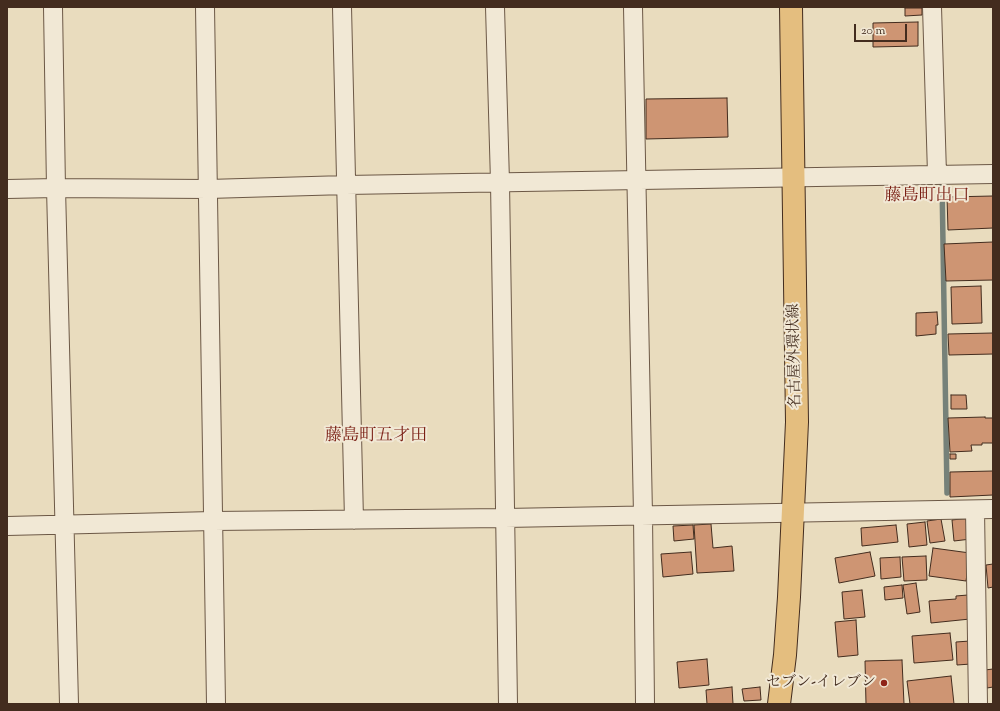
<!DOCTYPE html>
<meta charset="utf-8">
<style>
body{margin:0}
#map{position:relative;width:1000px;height:711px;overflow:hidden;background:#e9dcbe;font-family:"Sorts Mill Goudy",serif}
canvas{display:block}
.frame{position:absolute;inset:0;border:8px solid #432c1e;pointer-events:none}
.scale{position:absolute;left:854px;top:24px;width:53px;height:18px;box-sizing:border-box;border:2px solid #432c1e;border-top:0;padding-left:5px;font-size:12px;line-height:14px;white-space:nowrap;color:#432c1e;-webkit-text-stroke:3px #f1e8d5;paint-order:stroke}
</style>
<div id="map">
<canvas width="1000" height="711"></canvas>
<div class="frame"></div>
<div class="scale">20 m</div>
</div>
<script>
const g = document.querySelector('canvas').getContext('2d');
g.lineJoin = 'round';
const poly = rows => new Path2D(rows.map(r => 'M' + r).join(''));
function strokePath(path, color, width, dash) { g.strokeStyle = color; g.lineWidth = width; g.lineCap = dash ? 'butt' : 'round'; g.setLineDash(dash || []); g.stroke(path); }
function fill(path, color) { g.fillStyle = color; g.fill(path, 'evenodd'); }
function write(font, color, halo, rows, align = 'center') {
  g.font = font + ' "Sorts Mill Goudy","Noto Serif JP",serif'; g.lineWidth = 4; g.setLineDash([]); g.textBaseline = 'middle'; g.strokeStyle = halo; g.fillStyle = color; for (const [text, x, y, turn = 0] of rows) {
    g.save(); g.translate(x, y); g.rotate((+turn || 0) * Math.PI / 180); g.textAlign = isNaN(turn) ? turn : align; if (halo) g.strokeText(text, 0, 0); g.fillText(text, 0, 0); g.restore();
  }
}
const stream = poly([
 [942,181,947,493]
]);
const building = poly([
 [905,8,922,8,922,15,905,16,905,8],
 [918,22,918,46,873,47,873,23,918,22],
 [727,98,728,137,646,139,646,99,727,98],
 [993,196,993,228,948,230,947,197,993,196],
 [993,242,993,280,946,281,944,244,993,242],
 [981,286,982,323,952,324,951,287,981,286],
 [937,312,938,325,936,325,936,334,916,336,916,313,937,312],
 [993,333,993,354,949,355,948,334,993,333],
 [951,395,966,395,967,409,951,409,951,395],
 [985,417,985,418,993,418,993,443,982,443,982,445,971,445,972,451,950,452,948,418,985,417],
 [950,454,956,454,956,459,950,459,950,454],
 [993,471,993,495,950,497,950,472,993,471],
 [969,518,971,539,954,541,952,520,969,518],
 [941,519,945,541,930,543,927,521,941,519],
 [925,522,927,545,909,547,907,524,925,522],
 [711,524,713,548,732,546,734,571,697,573,694,525,711,524],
 [693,525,694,539,674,541,673,526,693,525],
 [896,525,898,542,862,546,861,528,896,525],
 [933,548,970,553,966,581,929,576,933,548],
 [691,552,693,574,663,577,661,554,691,552],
 [870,552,875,576,839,583,835,558,870,552],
 [926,556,927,580,904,581,902,557,926,556],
 [900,557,901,577,881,579,880,558,900,557],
 [993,564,993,587,988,588,986,565,993,564],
 [916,583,920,612,907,614,903,585,916,583],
 [902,585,903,598,885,600,884,587,902,585],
 [862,590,865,617,844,619,842,592,862,590],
 [968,595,970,619,931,623,929,601,956,599,956,596,968,595],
 [856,620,858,655,838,657,835,622,856,620],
 [950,633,953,660,914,663,912,636,950,633],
 [970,641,971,664,957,665,956,642,970,641],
 [707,659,709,685,679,688,677,662,707,659],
 [902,660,904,704,866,704,865,661,902,660],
 [993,669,993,687,987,688,985,670,993,669],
 [951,676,954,704,910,704,907,681,951,676],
 [732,687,733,704,707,704,706,690,732,687],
 [760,687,761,700,744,701,742,689,760,687]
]);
const minor = poly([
 [53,7,56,188,69,704],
 [205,7,216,704],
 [342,7,354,520],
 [495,7,500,182,508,704],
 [633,7,643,515,645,704],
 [932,7,937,174],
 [7,189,56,188,208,189,346,185,993,174],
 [975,510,978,704],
 [7,526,213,521,505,518,993,509]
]);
const major = poly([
 [779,704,785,655,789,597,797,422,791,7]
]);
const markers = [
 [884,683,4,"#8f2418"]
];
const streetNames = [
 ["名古屋外環状線",796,356,-91]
];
const poiNames = [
 ["セブン-イレブン",876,683]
];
const quarterNames = [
 ["藤島町出口",927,197],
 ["藤島町五才田",376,437]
];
strokePath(stream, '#768179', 5.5);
fill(building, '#ce9573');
strokePath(building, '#432c1e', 1);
strokePath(minor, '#6c5846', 20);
strokePath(major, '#432c1e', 24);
strokePath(minor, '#f1e8d5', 18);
strokePath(major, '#e4be7f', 22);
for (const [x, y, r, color] of markers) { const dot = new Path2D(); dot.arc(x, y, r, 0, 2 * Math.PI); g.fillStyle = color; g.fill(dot); strokePath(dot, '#f1e8d5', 1.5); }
write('15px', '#432c1e', '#f1e8d5', streetNames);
write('15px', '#432c1e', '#f1e8d5', poiNames, 'right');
write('17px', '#7a1f14', '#f1e8d5', quarterNames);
</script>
